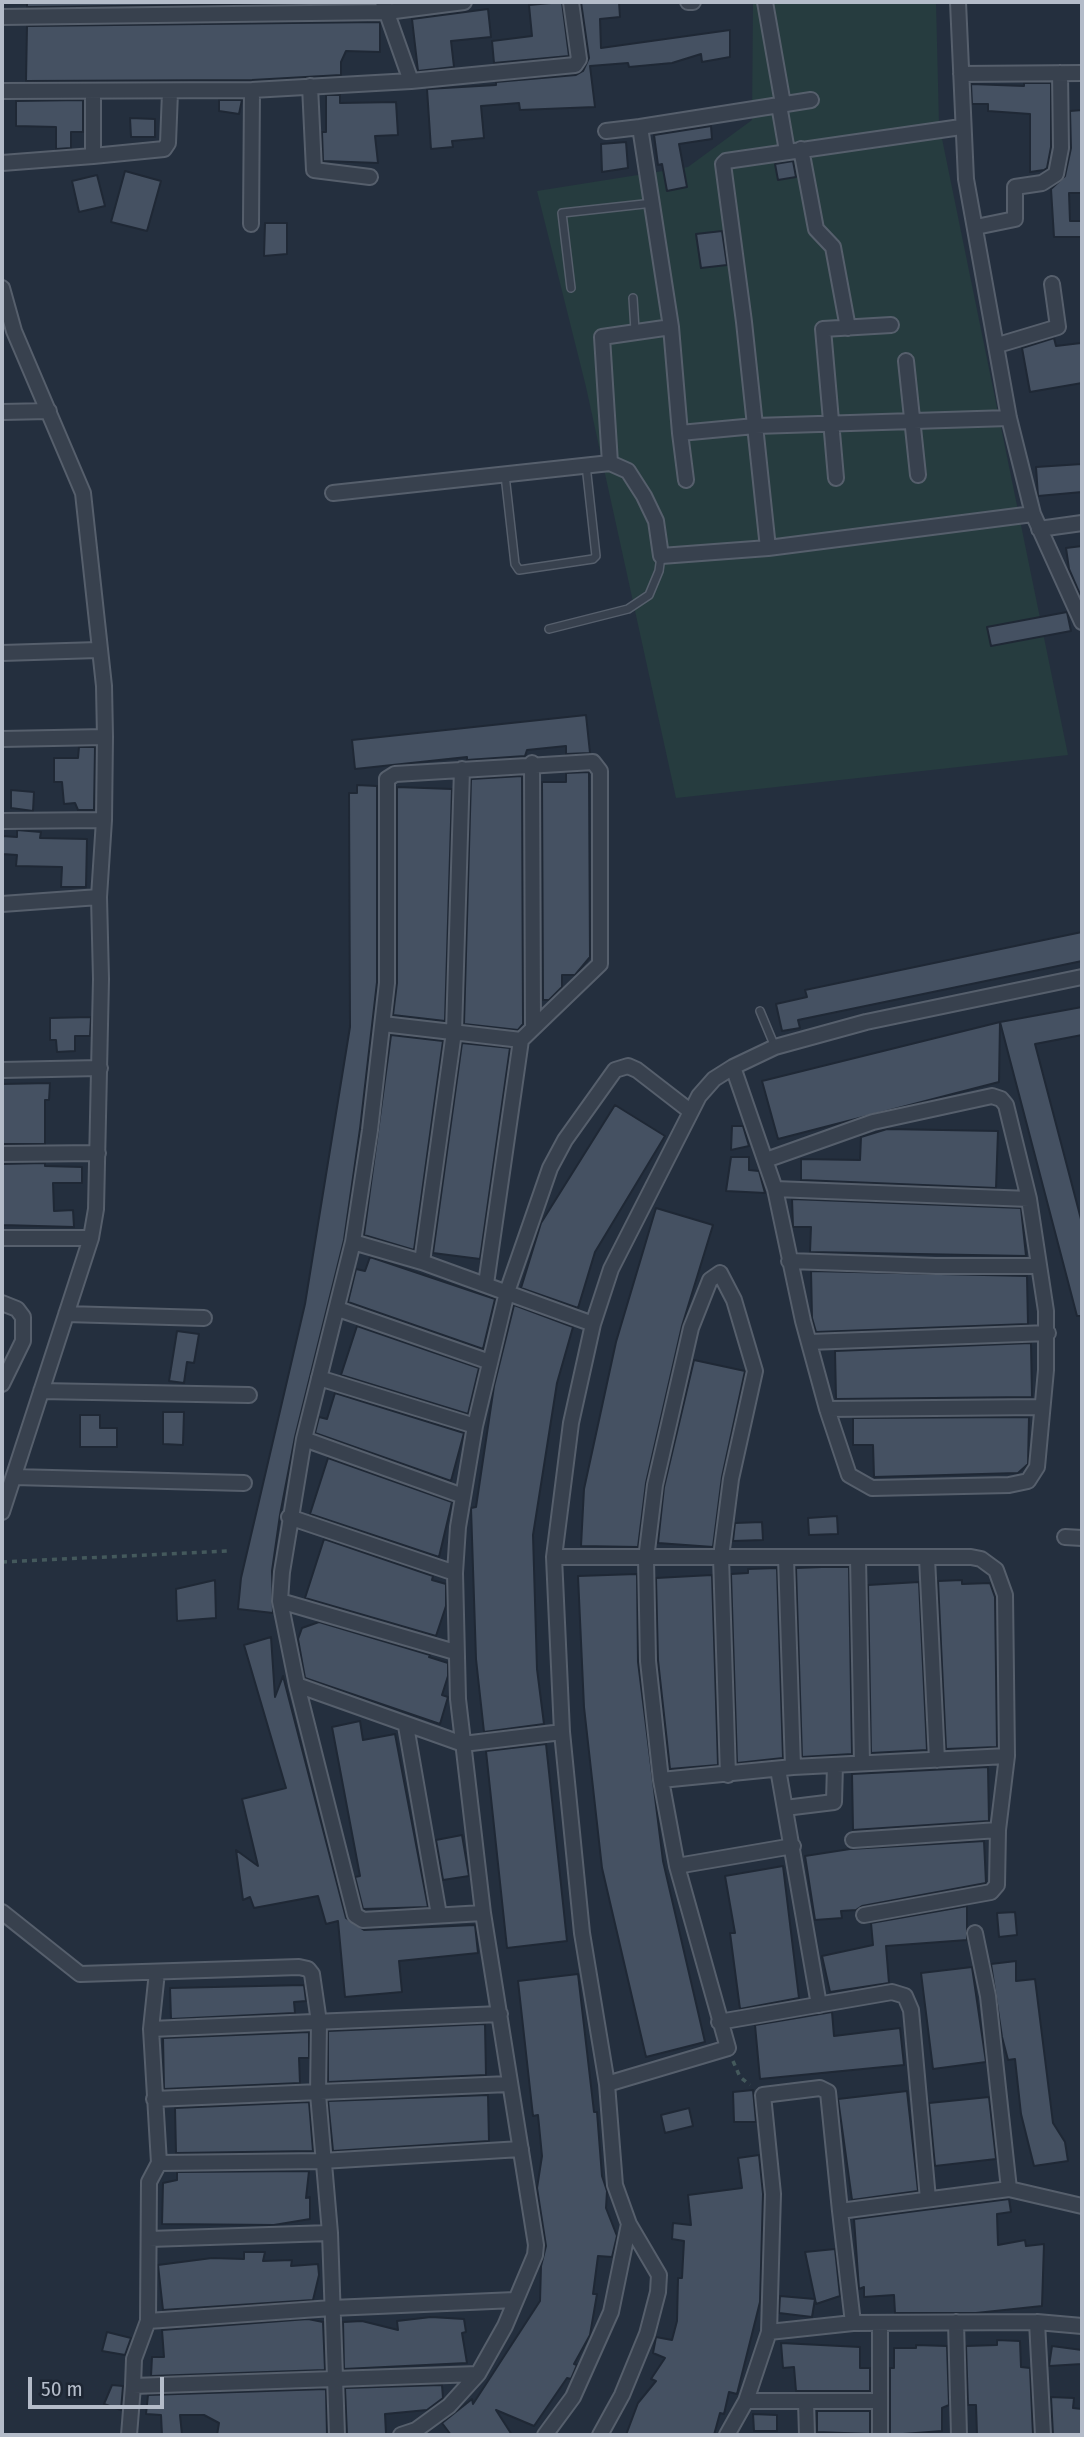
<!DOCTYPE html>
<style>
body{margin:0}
#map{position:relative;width:1084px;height:2437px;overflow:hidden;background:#242f3e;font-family:"Fira Sans Condensed",sans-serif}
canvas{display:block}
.frame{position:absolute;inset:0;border:4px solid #b4bcc9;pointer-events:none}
.scale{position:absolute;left:28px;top:2377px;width:136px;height:32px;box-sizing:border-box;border:4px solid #b4bcc9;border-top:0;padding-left:9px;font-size:21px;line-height:24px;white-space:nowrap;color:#b4bcc9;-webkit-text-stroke:5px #1d2633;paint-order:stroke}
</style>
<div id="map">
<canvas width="1084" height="2437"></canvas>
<div class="frame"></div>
<div class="scale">50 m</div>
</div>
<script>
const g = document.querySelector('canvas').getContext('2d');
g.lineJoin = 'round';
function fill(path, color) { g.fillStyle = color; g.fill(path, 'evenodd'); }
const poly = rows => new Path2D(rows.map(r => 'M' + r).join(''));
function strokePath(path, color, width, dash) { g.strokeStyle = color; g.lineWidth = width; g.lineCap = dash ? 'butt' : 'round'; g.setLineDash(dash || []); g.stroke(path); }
const green = poly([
 [753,2,936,2,939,124,1068,755,676,798,586,387,537,191,688,167,752,120]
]);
const building = poly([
 [27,2,374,2,374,3,27,7,27,2],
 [562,2,569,56,494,63,492,41,532,36,529,5,562,2],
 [581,2,619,2,620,17,600,19,601,48,730,30,730,57,702,62,701,54,672,63,629,67,628,63,590,66,595,107,520,110,519,103,481,106,484,138,452,141,453,147,431,149,427,89,496,85,496,82,576,75,583,71,589,58,581,2],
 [488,9,491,37,451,41,454,67,418,71,412,19,488,9],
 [380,22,380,52,346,51,341,62,341,75,252,80,26,81,27,26,380,22],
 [1024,83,1051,83,1051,147,1047,168,1044,170,1030,172,1030,114,988,111,988,104,972,104,971,84,1024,86,1024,83],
 [326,95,340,95,340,103,396,102,398,135,375,136,378,163,323,161,322,132,326,132,326,95],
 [83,100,83,132,71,132,71,148,56,149,56,127,16,126,16,101,83,100],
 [219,100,242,100,239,114,219,111,219,100],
 [1082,110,1082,193,1069,193,1070,221,1082,221,1082,237,1054,237,1051,189,1065,176,1071,148,1070,111,1082,110],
 [130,118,155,119,155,137,131,137,130,118],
 [711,126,712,139,679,144,687,187,667,191,662,164,658,165,654,135,711,126],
 [626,142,628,168,602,172,601,144,626,142],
 [793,161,796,177,778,180,775,164,793,161],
 [125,171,161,181,147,231,111,222,125,171],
 [97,175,105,206,79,212,72,181,97,175],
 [265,223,287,223,287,254,264,256,265,223],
 [722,231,727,265,701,268,696,234,722,231],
 [1054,338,1056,346,1081,343,1082,383,1030,392,1022,348,1054,338],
 [1082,464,1082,492,1038,496,1036,467,1082,464],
 [1082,546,1082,599,1069,569,1066,548,1082,546],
 [1067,612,1071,631,991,646,987,627,1067,612],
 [586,715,590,753,566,754,566,746,527,750,525,756,467,760,467,757,355,769,352,740,586,715],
 [79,747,95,747,94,810,78,810,75,803,64,804,62,782,54,782,54,758,78,758,79,747],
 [589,772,590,957,575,975,562,975,562,987,549,1000,543,1000,542,782,566,782,566,773,589,772],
 [522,776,523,1024,518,1030,464,1024,471,779,522,776],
 [357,785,377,786,377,982,360,1129,344,1240,295,1437,280,1515,272,1571,273,1613,238,1609,241,1578,305,1304,350,1027,349,793,357,793,357,785],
 [397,787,452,789,445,1021,393,1015,397,983,397,787],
 [11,790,34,792,33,811,11,808,11,790],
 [17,830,41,832,40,838,87,839,86,887,61,887,62,867,16,866,17,855,2,854,2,836,17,837,17,830],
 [1082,932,1082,961,798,1020,800,1028,782,1031,776,1004,807,997,805,990,1082,932],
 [1082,1007,1082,1035,1035,1044,1082,1223,1082,1316,1077,1316,1000,1022,1082,1007],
 [91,1017,90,1036,75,1036,75,1051,57,1052,56,1040,50,1040,50,1018,91,1017],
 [1000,1022,999,1082,778,1139,762,1081,1000,1022],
 [391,1035,443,1041,414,1250,364,1235,391,1035],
 [462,1043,510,1048,480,1259,433,1253,462,1043],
 [50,1083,49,1100,45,1100,45,1144,2,1144,2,1084,50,1083],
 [615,1105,665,1136,595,1252,578,1308,521,1288,541,1223,615,1105],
 [732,1126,743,1126,749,1146,731,1150,732,1126],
 [887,1129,998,1131,996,1188,801,1180,801,1159,860,1160,861,1137,887,1129],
 [731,1157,749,1157,749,1170,759,1171,765,1193,726,1191,731,1157],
 [45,1163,45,1166,82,1167,82,1183,53,1183,54,1211,73,1210,74,1227,2,1225,2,1164,45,1163],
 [792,1199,1021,1208,1026,1256,810,1252,811,1227,793,1227,792,1199],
 [656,1208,713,1225,682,1326,646,1483,638,1547,581,1546,584,1489,616,1342,656,1208],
 [370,1257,495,1299,483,1349,348,1302,356,1269,365,1271,370,1257],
 [811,1271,1027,1276,1028,1324,816,1332,812,1318,811,1271],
 [514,1305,573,1327,557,1383,533,1535,537,1669,544,1724,484,1732,476,1659,471,1508,476,1507,494,1386,514,1305],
 [357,1326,479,1368,468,1414,341,1375,357,1326],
 [177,1331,199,1334,194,1363,187,1362,184,1383,169,1381,177,1331],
 [1031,1343,1032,1397,836,1399,835,1351,1031,1343],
 [694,1360,745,1371,722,1477,713,1547,658,1543,664,1487,694,1360],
 [335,1393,464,1433,451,1481,315,1433,319,1417,327,1419,335,1393],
 [163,1412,184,1412,183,1445,163,1444,163,1412],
 [80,1415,100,1415,100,1428,117,1428,117,1447,80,1447,80,1415],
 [1029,1417,1028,1464,1018,1473,874,1477,873,1445,853,1445,853,1418,1029,1417],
 [328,1458,452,1502,439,1557,310,1514,328,1458],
 [837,1516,838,1534,809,1535,808,1518,837,1516],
 [762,1522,763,1540,733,1541,735,1523,762,1522],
 [324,1539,433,1576,432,1580,446,1584,446,1606,436,1636,305,1598,324,1539],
 [822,1567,849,1567,852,1754,802,1757,796,1568,822,1567],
 [777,1568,783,1758,737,1763,731,1574,748,1573,748,1569,777,1568],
 [637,1574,638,1662,663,1861,705,2042,646,2057,602,1868,584,1707,578,1576,637,1574],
 [712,1575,718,1765,670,1769,658,1660,656,1578,712,1575],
 [215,1580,216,1618,177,1621,176,1589,215,1580],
 [962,1580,962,1584,990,1583,995,1597,997,1747,946,1749,938,1581,962,1580],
 [919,1582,927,1750,871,1753,868,1585,919,1582],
 [319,1622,430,1655,429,1657,448,1663,448,1676,442,1695,448,1697,440,1724,305,1678,298,1639,302,1628,319,1622],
 [271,1637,275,1697,283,1676,346,1918,364,1930,475,1925,478,1953,399,1961,402,1992,345,1997,338,1921,326,1924,318,1896,254,1908,250,1897,243,1900,236,1850,258,1866,242,1799,286,1788,244,1645,271,1637],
 [360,1721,363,1740,395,1734,428,1907,363,1909,355,1877,360,1876,332,1727,360,1721],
 [546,1744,567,1941,507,1948,486,1751,546,1744],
 [988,1767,989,1821,853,1830,852,1774,988,1767],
 [462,1835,469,1876,443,1880,436,1840,462,1835],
 [984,1841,986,1883,862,1906,856,1910,841,1911,842,1918,815,1920,805,1856,850,1849,984,1841],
 [783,1866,799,1998,740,2009,730,1933,735,1933,725,1876,783,1866],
 [967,1906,967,1940,886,1946,889,1983,830,1992,822,1956,873,1945,871,1923,967,1906],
 [1015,1912,1017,1935,999,1937,997,1913,1015,1912],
 [1016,1961,1016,1981,1035,1979,1053,2123,1065,2142,1068,2161,1034,2166,1021,2114,1015,2059,1008,2060,1002,2037,991,1964,1016,1961],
 [972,1967,986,2062,933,2069,921,1973,972,1967],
 [578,1974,594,2112,597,2112,602,2176,607,2191,606,2208,617,2236,612,2257,598,2256,593,2294,597,2294,590,2335,574,2364,577,2365,571,2379,567,2378,534,2426,496,2410,512,2435,451,2435,442,2423,472,2399,473,2404,540,2301,541,2266,546,2246,537,2188,542,2156,538,2115,533,2116,518,1981,578,1974],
 [304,1985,306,2001,294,2002,295,2013,171,2019,170,1988,304,1985],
 [832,2012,834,2036,900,2028,904,2065,760,2079,755,2025,832,2012],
 [485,2024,486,2075,328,2082,328,2031,485,2024],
 [309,2032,309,2058,299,2058,300,2083,164,2089,163,2038,309,2032],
 [753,2090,756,2122,734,2122,733,2092,753,2090],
 [907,2091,918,2191,852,2200,838,2099,907,2091],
 [488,2095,489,2141,333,2151,328,2101,488,2095],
 [989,2097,996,2159,935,2166,929,2103,989,2097],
 [309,2102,313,2151,176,2153,175,2108,309,2102],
 [689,2108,693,2126,665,2133,661,2115,689,2108],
 [759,2155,763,2194,760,2302,737,2394,729,2392,724,2414,720,2413,714,2435,626,2435,638,2403,656,2381,651,2379,665,2358,653,2353,656,2337,672,2340,677,2321,678,2278,682,2278,684,2241,672,2239,673,2223,691,2225,688,2195,742,2188,738,2158,759,2155],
 [309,2171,306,2198,310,2197,310,2219,274,2225,162,2224,163,2183,177,2180,177,2172,309,2171],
 [1009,2199,1011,2212,997,2214,998,2245,1025,2240,1026,2246,1044,2244,1042,2306,976,2313,895,2313,894,2295,864,2297,864,2287,859,2289,854,2219,1009,2199],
 [835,2249,840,2296,816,2304,815,2299,812,2317,779,2313,780,2296,815,2299,805,2252,835,2249],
 [244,2252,265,2252,263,2261,292,2260,291,2266,318,2264,319,2275,313,2300,163,2310,158,2265,212,2258,244,2259,244,2252],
 [431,2317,464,2319,466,2332,462,2333,467,2363,344,2369,343,2322,362,2321,398,2330,397,2321,431,2317],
 [308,2319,323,2322,325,2370,151,2376,152,2357,164,2357,162,2330,308,2319],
 [107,2332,131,2338,125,2355,102,2351,107,2332],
 [997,2340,1020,2341,1021,2367,1030,2368,1033,2435,977,2435,976,2405,968,2405,966,2346,997,2345,997,2340],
 [781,2343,860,2347,860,2368,870,2368,870,2391,796,2391,794,2367,783,2368,781,2343],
 [916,2345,947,2346,949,2405,942,2408,942,2431,890,2435,890,2368,894,2368,894,2348,916,2348,916,2345],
 [1052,2346,1082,2350,1082,2364,1049,2366,1052,2346],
 [112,2385,123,2386,121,2410,104,2404,112,2385],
 [442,2385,443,2398,427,2410,385,2414,386,2434,347,2435,345,2388,442,2385],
 [326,2389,327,2435,217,2435,219,2423,204,2415,180,2415,182,2435,162,2435,161,2415,146,2414,148,2395,326,2389],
 [1051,2397,1074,2398,1073,2408,1082,2409,1082,2435,1053,2435,1051,2397],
 [817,2411,870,2411,870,2434,817,2432,817,2411],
 [753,2414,777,2415,777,2431,754,2431,753,2414]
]);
const path = poly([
 [2,1562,228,1551],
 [733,2061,740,2077,750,2085]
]);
const lane = poly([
 [571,288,562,213,653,203],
 [633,298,635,330],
 [505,475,515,564,519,570,593,559,596,556,586,465],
 [549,629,628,609,649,595,659,571,661,556],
 [760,1011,775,1047]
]);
const street = poly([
 [383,2,411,81],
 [688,2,693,2],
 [765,2,783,104],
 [958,2,966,179,1009,418,1033,514,1082,622],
 [2,17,387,12,464,2],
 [961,74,1082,73],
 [310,86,314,170,370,177],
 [2,91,252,90,411,81,575,65,579,59,571,2],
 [779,105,787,151],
 [640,127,811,100],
 [606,131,640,127,671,327,680,433],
 [801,149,816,229,833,247,848,328],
 [93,156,164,149,168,143,170,92],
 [2,163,93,156,93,92],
 [251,224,252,90],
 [976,227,1015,219,1015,187,1042,183,1056,174,1061,148,1060,73],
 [2,288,14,331,83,493,104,686,105,737,104,820,99,897,101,979,96,1209,91,1238,2,1512],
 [998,345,1058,327,1052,284],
 [906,361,918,475],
 [2,412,49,411],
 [610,463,602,337,671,327],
 [836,478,823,329,891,325],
 [686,480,680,433,755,426,1009,418],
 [333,493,610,463,628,471,644,496,656,521,661,556,768,548,1033,514],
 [1039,529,1082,523],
 [768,548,744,322,723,164,726,161,961,127],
 [2,653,98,650],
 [2,739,105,737],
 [532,763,533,1028],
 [2,821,104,820],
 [2,904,99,897],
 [383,1024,521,1040],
 [733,1067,775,1189,803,1321,827,1409,849,1475,872,1488,1009,1485,1028,1481,1037,1467,1046,1370,1046,1311,1029,1199,1006,1105,1001,1099,992,1096,873,1122,766,1160],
 [2,1070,100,1068],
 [2,1154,98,1153],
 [775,1189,1029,1199],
 [2,1238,91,1238],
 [353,1242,422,1262,593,1324],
 [789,1261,936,1266,1038,1266],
 [422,1262,454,1032,462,769],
 [2,1303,17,1309,23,1317,23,1341,2,1384],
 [338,1309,490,1362],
 [66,1314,204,1318],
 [809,1342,1048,1333],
 [319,1378,475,1426],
 [41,1391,249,1395],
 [827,1409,1042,1407],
 [304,1439,463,1496],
 [14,1477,244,1483],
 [289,1517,455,1573],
 [1065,1537,1082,1538],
 [554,1557,971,1557,981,1559,996,1570,1005,1595,1007,1756,998,1830,997,1885,991,1892,864,1915],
 [786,1558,793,1767],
 [858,1558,862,1763],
 [927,1558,937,1760],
 [280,1601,455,1652],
 [297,1685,463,1744,562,1732],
 [406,1726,439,1915],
 [778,1769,819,2005],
 [661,1780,793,1767,1007,1756],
 [785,1808,834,1802,835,1765],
 [853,1840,998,1830],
 [677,1866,793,1846],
 [2,1912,80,1974,299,1967,308,1969,312,1974,319,2022,318,2094,330,2233,337,2435],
 [483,1913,458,1699,455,1573,458,1527,475,1426,507,1292,550,1168,565,1140,615,1070,628,1066,637,1070,690,1111],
 [975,1933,988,1996,1009,2189],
 [719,2022,892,1992,905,1996,911,2010,928,2199],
 [151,2029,500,2014],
 [607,2084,728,2048,677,1866,661,1780,648,1661,646,1559,655,1485,691,1328,710,1280,720,1273,734,1300,755,1371,731,1479,721,1557,728,1775],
 [154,2099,509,2084],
 [159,2163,322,2161,521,2149],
 [840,2211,828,2092,820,2088,763,2095,773,2194,769,2332,853,2323,1037,2322,1082,2326],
 [149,2239,330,2233],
 [148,2321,332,2308,515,2300],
 [956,2322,959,2435],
 [1037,2322,1043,2435],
 [853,2323,840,2211,1009,2189,1082,2206],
 [478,2374,505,2326,535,2255,536,2245,483,1913,363,1920,355,1915,297,1685,280,1601,282,1572,304,1439,353,1242,370,1130,387,983,387,779,395,774,593,762,600,771,600,964,521,1040,486,1284],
 [133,2386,134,2359,148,2321,149,2182,159,2163,151,2029,157,1972],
 [746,2401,880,2401],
 [806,2402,807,2435],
 [129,2435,133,2386,478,2374,449,2406,416,2430,401,2435],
 [545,2435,573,2397,611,2312,629,2224],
 [600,2435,622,2395,647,2334,658,2292,659,2275,629,2224,615,2185,607,2084,582,1933,562,1732,554,1557,571,1423,593,1324,611,1269,699,1096,714,1079,733,1067,775,1047,866,1022,1082,977],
 [727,2435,746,2401,769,2332],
 [880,2435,880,2324]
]);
fill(green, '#263c3f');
fill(building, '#455162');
strokePath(building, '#1f2835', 2);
strokePath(lane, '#565f6c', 10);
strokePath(street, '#565f6c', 18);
strokePath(path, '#44595c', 3.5, [5, 5]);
strokePath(lane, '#38414e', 7);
strokePath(street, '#38414e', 14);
</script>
